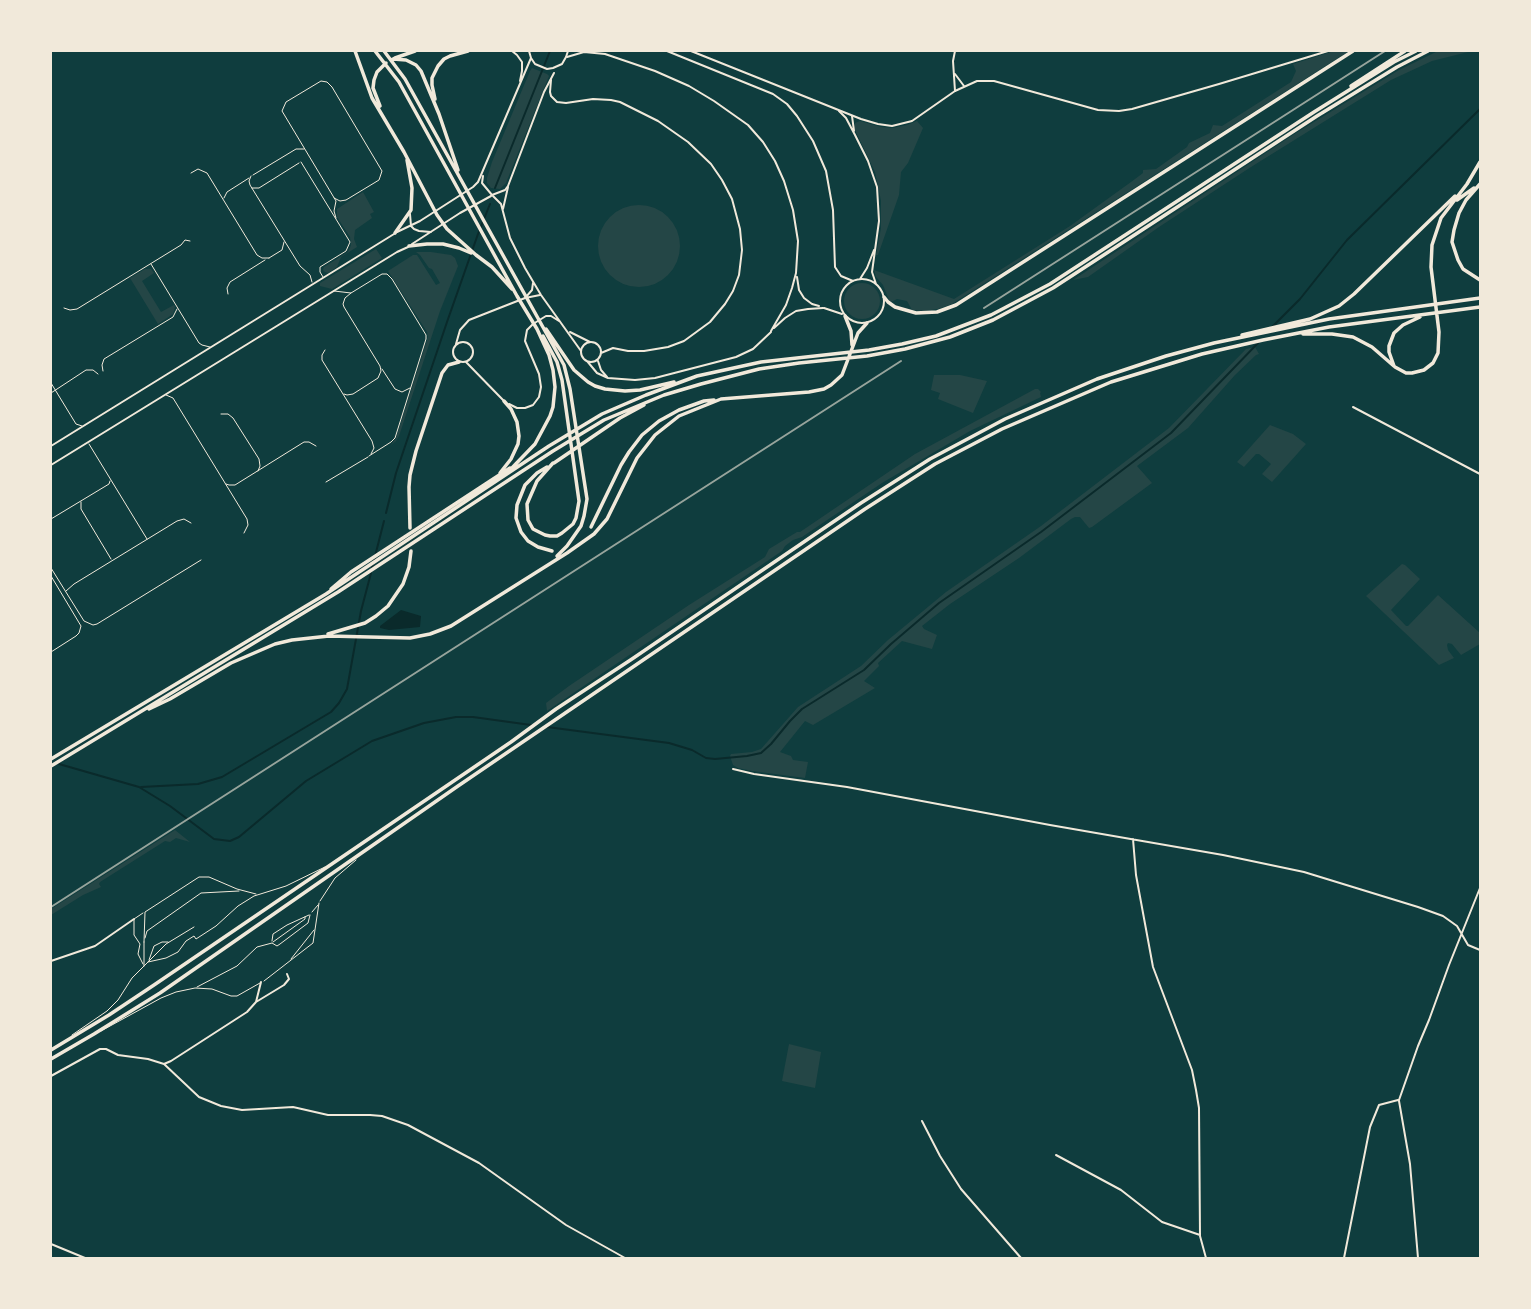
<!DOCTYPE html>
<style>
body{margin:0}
#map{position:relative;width:1531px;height:1309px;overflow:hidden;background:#0f3d3e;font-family:"Titillium Web",sans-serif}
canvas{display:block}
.frame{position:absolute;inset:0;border:52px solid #f1e9da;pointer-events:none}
</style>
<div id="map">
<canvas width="1531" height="1309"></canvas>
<div class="frame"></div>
</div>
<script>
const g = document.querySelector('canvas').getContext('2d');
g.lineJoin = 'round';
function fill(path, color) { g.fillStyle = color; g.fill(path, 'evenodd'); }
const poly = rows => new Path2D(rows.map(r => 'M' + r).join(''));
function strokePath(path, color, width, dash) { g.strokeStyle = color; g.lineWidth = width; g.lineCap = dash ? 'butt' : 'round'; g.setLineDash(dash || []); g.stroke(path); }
const green = poly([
 [1334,51,1349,51,952,304,938,309,924,311,912,310,907,301,897,299,891,302,889,300,883,285,876,277,874,270,954,299,1070,226,1131,182,1143,173,1143,170,1156,169,1187,147,1189,143,1210,133,1213,125,1222,126,1291,82,1296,71,1293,64],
 [1438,51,1472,51,1432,61,1391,80,1251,167,1159,227,1088,277,1073,280,1296,133,1399,70],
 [532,68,547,74,549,76,506,183,500,189,491,188,487,183,487,178,492,162,530,71],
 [860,121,881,127,893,128,907,125,917,121,923,128,908,163,901,172,899,195,878,255,876,255,881,228,881,201,875,172,854,128,855,123],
 [363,192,374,212,370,214,372,218,355,230,354,239,357,247,341,257,337,267,328,273,325,272,323,270,324,267,348,252,351,245,350,237,337,217,337,209],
 '598 246a41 41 0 1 1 82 0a41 41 0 1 1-82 0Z',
 [376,249,382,258,332,289,320,286,320,283],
 [416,252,431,252,451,255,455,258,458,266,440,311,399,436,396,441,391,445,396,438,428,337,427,332,388,271,413,255,417,255,436,285,440,283,432,269,429,268,420,255],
 [145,269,151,269,154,273,142,281,161,312,174,305,175,307,173,314,158,324,130,278],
 '844 301a18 18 0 1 1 36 0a18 18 0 1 1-36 0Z',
 [1255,347,1259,354,1256,355,1235,375,1188,428,1137,466,1152,483,1092,527,1089,528,1080,517,1075,517,1071,519,1019,558,950,604,922,626,924,629,937,635,932,649,902,641,878,663,879,666,864,681,875,688,813,725,805,721,780,752,791,756,793,760,808,762,805,778,752,771,738,768,733,765,730,756,731,754,752,752,761,749,798,707,861,666,888,640,946,592,1041,526,1169,428,1246,349],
 [934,375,960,375,987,381,973,413,938,399,940,393,931,390],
 [1035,389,1038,389,1041,392,1040,393,1041,397,970,431,882,483,802,537,793,540,785,546,782,551,547,711,546,703,569,686,689,605,765,557,769,549,797,532,800,532,915,454],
 [1270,425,1293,434,1306,444,1272,482,1262,474,1271,464,1259,454,1256,454,1244,467,1237,462],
 [1402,564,1405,565,1420,579,1391,610,1406,626,1408,626,1438,595,1480,633,1480,644,1461,655,1452,644,1448,643,1447,645,1448,650,1454,658,1439,665,1366,596],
 [175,830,190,842,176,838,170,842,165,841,100,882,99,884,101,887,83,895,51,915,51,909],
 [789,1044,821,1052,815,1088,782,1081]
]);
const water = poly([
 [401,610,421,616,420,627,389,630,380,628,380,626]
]);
const stream = poly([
 [495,188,550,51],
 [1271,328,1300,299,1347,240,1480,109],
 [386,513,396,473,447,322,478,234,490,204],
 [372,568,384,521],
 [547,727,669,743,692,750,706,758,715,759,747,756,761,753,771,744,790,721,802,709,864,670,891,644,939,603,1041,532,1171,433,1258,343],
 [59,764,139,787,170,806,214,839,230,841,239,837,306,781,372,741,424,723,456,717,473,717,531,725],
 [141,787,198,784,222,777,331,712,339,703,347,689,361,611,371,573]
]);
const service = poly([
 [301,162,350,242,346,251,320,267,320,272,323,277],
 [191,173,198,169,207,173,257,255,262,258,269,258],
 [253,175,296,149,304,149],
 [251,176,249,181,250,185,300,266,310,275,312,282],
 [252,188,259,188,299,163],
 [224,198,227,192,249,178],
 [334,198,340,201,346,200,379,180,382,171,332,87,327,82,321,81,286,102,282,111,336,201,334,211,336,218],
 [269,258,282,250,284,242],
 [151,264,199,343,202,345,210,347],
 [334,291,351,293,382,274,387,274,392,279,426,335,426,339,395,438,391,442,369,456],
 [228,294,227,288,230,282,265,260],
 [64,308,70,310,77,309,181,245,185,240,190,241],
 [325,350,322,355,322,360,372,441,374,448,371,454],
 [382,369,395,389,402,392,410,388],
 [103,371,102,365,104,359,173,317,177,309],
 [51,383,76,424,82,426],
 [51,393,86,370,93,370,98,374],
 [344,394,347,395,353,394,378,378,381,371,380,366,344,307,343,304,345,298,351,293],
 [166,395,173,398,247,519,248,525,244,533],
 [221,414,228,414,233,418,259,459,260,466,258,471],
 [89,444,147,539],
 [326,482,368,457],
 [226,484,229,485,235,485,304,442,309,442,316,446],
 [81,502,81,509,111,559],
 [51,519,109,484,110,481],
 [51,568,84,621,93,625,97,624,201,560],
 [51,576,81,626,79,633,76,636,51,652],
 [66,591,74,584,177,521,184,519,191,523],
 [320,901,335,878,356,860],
 [312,912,318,905],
 [143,913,134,919,134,935,140,944,138,954,143,964],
 [145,938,147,931,201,893,239,891],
 [272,941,273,934,287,925,309,915],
 [144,942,145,912,199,877,209,877,237,889,256,894],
 [144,942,144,966],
 [273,942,305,919,305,917],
 [291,959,314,930],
 [149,960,154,946,162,942,168,942],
 [148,962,166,958,178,952,186,941,194,936,196,939,216,926,238,906,254,896,286,886,325,867],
 [264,981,313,943,319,903],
 [197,987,237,966,257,947,272,943,277,946,280,944,308,923,310,915],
 [101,1031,161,998,176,992,195,988,212,989,231,996,237,996,260,983],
 [72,1035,107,1011,118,1000,132,978,166,944,194,927]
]);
const minor = poly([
 [667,51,773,94,787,104,797,116,813,141,826,171,833,210,835,267,841,276,853,281],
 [567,57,584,52,605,54,655,71,689,86,714,101,748,125,763,142,775,161,784,181,793,210,798,241,796,273,792,288,786,305,771,331],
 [955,74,964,86],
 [551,80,550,92,551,96,557,102,566,103,593,99,611,100,620,102,658,121,688,142,711,164,722,180,732,199,740,229,742,250,739,275,733,291,725,304,710,322,684,341,668,347,644,351,628,351,613,348,601,353],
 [955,91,953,61,955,51],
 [839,111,846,118,855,135,868,161,877,187,879,221,872,272,876,284],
 [852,116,854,131],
 [493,196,501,204,510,238,525,268,541,295,581,351],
 [503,209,508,187],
 [797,277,799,290,804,298,812,304,819,306],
 '840 301a22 22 0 1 1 44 0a22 22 0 1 1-44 0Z',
 [860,279,867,268,874,250],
 [526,297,532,290,533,283],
 [824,308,842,314],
 [774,328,785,318,796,311,808,309,823,308],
 [570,332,590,342],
 '453 352a10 10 0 1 1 20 0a10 10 0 1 1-20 0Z',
 '581 352a10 10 0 1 1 20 0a10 10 0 1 1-20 0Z',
 [456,344,460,330,469,320,525,298,540,295],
 [587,361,597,373,608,378,635,380,655,378,736,357,753,349,771,332],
 [598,361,601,370,607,377],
 [466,362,504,401],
 [509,404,517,408,525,408,533,405,539,397,541,387,539,374,525,341,527,330,533,324,546,316,551,316,559,321],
 [1353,407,1480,474],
 [51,446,394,234],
 [51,465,397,252,408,247],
 [733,769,754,774,847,787,1050,825,1223,855,1304,872,1418,907,1443,916,1457,926,1468,945,1480,950],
 [1133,839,1136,875,1153,967,1192,1070,1196,1090,1199,1108,1200,1236,1206,1258],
 [51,961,95,946,134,919],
 [261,982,256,1002,284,985,289,979,287,974],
 [164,1064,199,1097,221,1106,242,1110,293,1107,328,1115,370,1115,382,1116,408,1125,479,1163,566,1225,625,1258],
 [51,1076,100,1049,106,1049,118,1055,148,1059,164,1064,171,1061,247,1012,256,1002],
 [1399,1100,1418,1046,1429,1020,1449,965,1480,888],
 [1399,1101,1410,1164,1418,1258],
 [922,1121,940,1156,961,1189,1021,1258],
 [1056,1155,1121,1190,1162,1222,1200,1235],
 [51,1244,85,1258],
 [1344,1258,1370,1127,1379,1105,1398,1100]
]);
const tertiary = poly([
 [512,51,517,55,522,62,522,71,520,81],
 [529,51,531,58,535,64,547,69,553,68,562,64,566,57,568,51],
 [691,51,861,119,878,124,892,126,912,121,955,91,977,81,994,81,1098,110,1119,111,1132,109,1219,84,1328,51],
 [483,176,482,183,492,195,505,190,508,186,544,92,554,73],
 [410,214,411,226,414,229,419,231,431,232],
 [397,232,420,221,473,187,478,182,531,58],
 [412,244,460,213,491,196]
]);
const trunk = poly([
 [355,51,372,98,404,152,437,215,447,229,476,255,492,267,512,289],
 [375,51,399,82,517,296,537,329,549,355,553,370,555,387,553,407,550,416,535,444,510,470],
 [384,51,405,79,564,365,570,389,587,499,584,516,581,526,567,546,557,556],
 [395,58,415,51],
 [393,59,406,60,416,65,421,71,439,114,458,170],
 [1351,86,1405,51],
 [435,99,432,85,432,78,438,66,444,59,450,56,468,51],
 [380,106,373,88,374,80,377,72,386,63],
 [395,233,411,210,412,188,407,160],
 [409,246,427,244,443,244,459,248,471,253],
 [884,297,888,302,895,307,916,313,937,312,956,305,1353,51],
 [845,316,851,331,852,345],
 [546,329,574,370,588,382,595,386,605,389,625,391,640,390,674,382],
 [543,336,557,362,562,380,579,501,576,518,573,524,562,533,557,536,550,536,545,535,533,529,528,520,527,504,537,481,553,463],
 [721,399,809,392,824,389,831,385,842,375,858,333,867,323],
 [554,463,620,418,644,405],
 [547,467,537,473,525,485,517,505,516,518,521,532,528,541,538,547,552,551],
 [500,473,511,459,518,444,519,436,517,422,511,409,504,401],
 [591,527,621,465,629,452,642,435,659,421,679,410,704,401,714,400],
 [410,528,409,487,410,475,416,451,442,373,448,365,459,362],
 [331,589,351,572,510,468],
 [328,634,365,623,376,616,388,606,403,584,409,567,411,551],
 [149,709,170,699,231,663,275,644,292,640,329,636,410,638,430,634,451,626,567,553,594,534,607,519,637,458,655,435,679,416,721,399],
 [51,759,326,594,549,446,602,414,646,395,697,376,761,362,869,350,902,344,936,336,991,315,1050,284,1314,112,1394,62,1416,51],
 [51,766,338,592,553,451,604,420,664,395,701,384,759,369,799,363,867,356,905,349,950,337,993,320,1053,288,1317,116,1397,67,1428,51]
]);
const motorway = poly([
 [1480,184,1466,200,1459,213,1454,230,1452,242,1458,260,1463,269,1480,280],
 [1457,200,1474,188],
 [1303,334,1332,334,1353,337,1372,347,1395,367,1406,373,1412,373,1424,370,1433,363,1438,353,1439,332,1431,267,1432,245,1441,218,1467,184,1480,162],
 [1242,335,1310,319,1339,306,1354,294,1455,196],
 [1394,366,1389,352,1389,346,1394,333,1403,325,1420,317],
 [51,1050,109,1015,154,985,511,742,556,709,632,659,861,503,930,459,1005,419,1097,379,1166,356,1214,343,1329,319,1480,298],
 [51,1059,94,1034,160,993,458,786,865,509,935,464,1002,429,1111,382,1202,354,1263,340,1329,327,1480,307]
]);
const rail = poly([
 [984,308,1385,51],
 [51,907,901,361]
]);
fill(green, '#244646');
fill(water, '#0a2a2b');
strokePath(stream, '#0a2a2b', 2);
strokePath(service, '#f1e9da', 1);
strokePath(minor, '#f1e9da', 2);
strokePath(tertiary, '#f1e9da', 2);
strokePath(trunk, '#f1e9da', 3.5);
strokePath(motorway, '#f1e9da', 3.5);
strokePath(rail, '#97a49c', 2);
</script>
